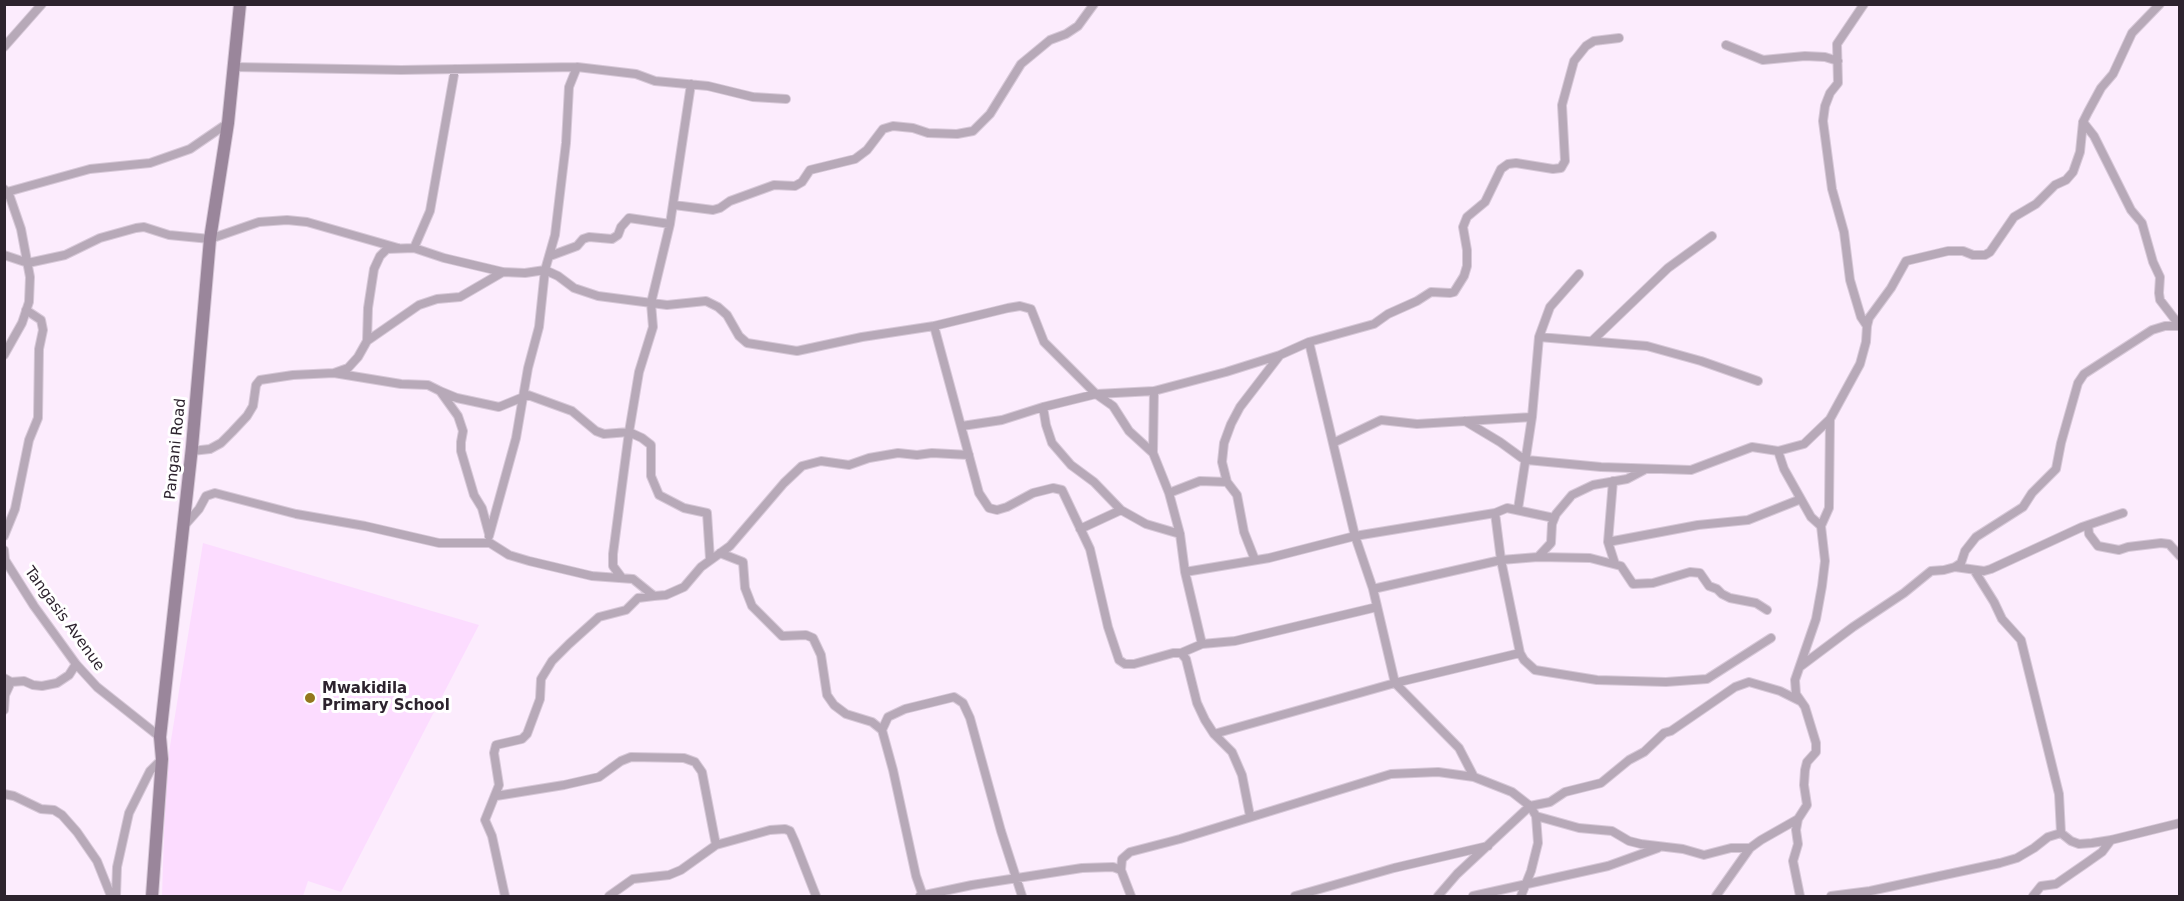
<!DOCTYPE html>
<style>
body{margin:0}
#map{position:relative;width:2184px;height:901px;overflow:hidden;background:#fcecfd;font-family:"DejaVu Sans",sans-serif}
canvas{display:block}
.frame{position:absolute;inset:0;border:6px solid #2d232e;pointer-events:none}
</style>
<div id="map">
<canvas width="2184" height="901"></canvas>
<div class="frame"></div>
</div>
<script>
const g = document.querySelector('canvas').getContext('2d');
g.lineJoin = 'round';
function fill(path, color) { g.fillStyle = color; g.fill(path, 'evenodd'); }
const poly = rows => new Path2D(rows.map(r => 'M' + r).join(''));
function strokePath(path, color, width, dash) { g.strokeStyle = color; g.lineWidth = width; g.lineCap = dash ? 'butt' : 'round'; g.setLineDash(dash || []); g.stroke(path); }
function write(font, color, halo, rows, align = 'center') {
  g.font = font + ' "DejaVu Sans",sans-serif'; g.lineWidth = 6; g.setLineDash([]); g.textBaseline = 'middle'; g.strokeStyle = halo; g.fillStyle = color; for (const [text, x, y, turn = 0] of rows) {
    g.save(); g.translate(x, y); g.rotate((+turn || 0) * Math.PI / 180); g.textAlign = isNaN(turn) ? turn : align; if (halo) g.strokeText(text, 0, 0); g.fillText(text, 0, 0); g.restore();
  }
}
const built = poly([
 [203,543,479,625,341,892,308,881,303,896,162,896,166,771]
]);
const minor = poly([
 [1726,45,1763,60,1805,56,1825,57,1838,61],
 [4,47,42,4],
 [234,67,401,70,577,67],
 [2083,122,2094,136,2131,210,2142,223,2153,262,2160,277,2159,293,2160,300,2180,326],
 [4,189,10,197,21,229,30,277,29,302,22,323,4,355],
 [7,192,90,169,150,163,190,149,228,123],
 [674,205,713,210,720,208,730,201,774,185,795,186,802,182,810,170,855,159,867,150,883,129,893,126,913,128,928,133,957,134,973,131,990,114,1021,64,1050,40,1066,34,1078,26,1094,4],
 [414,248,430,211,455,69],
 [4,255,28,263,65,255,100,238,136,228,144,227,169,235,210,239,259,222,287,220,307,222,398,248],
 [550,256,577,246,583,239,589,237,612,239,618,235,621,227,629,218,670,224],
 [934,326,979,493,989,508,997,510,1007,507,1033,493,1053,488,1062,490,1090,549,1108,627,1119,660,1125,664,1134,664,1173,653,1181,653,1186,659,1197,703,1205,720,1214,734,1232,752,1242,775,1250,816],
 [1867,326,1869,318,1891,288,1906,261,1948,251,1963,251,1973,255,1985,255,1990,252,2014,217,2036,204,2055,185,2066,180,2073,172,2080,152,2083,122,2088,112,2101,88,2113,74,2132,33,2160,4],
 [1539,337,1647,346,1701,361,1758,381],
 [1593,340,1668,268,1712,236],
 [367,341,368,308,374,269,380,256,387,249,414,248,444,258,503,272],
 [1309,342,1355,536,1373,589,1395,683,1459,748,1474,777],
 [334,373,401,384,428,385,440,391,458,416,463,431,461,442,461,451,474,495,482,508,489,534],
 [440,391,457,398,499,407,528,395,572,411,596,431,604,434,629,432,642,438,651,445,651,476,659,495,684,508,707,513,710,559],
 [1154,391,1153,453,1169,493,1180,534,1185,572,1202,644],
 [1043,407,1046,425,1052,443,1071,465,1094,482,1121,510],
 [1465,421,1500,442,1522,458,1527,460,1601,467,1691,470,1752,447,1778,451,1804,444,1830,419],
 [962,426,1002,420,1043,407,1096,394,1154,391,1226,372,1280,355,1309,342,1374,324,1388,314,1417,301,1431,292,1450,293,1454,292,1464,276,1467,266,1467,250,1463,227,1467,217,1485,202,1501,169,1508,164,1516,163,1553,169,1561,168,1565,161,1562,105,1574,61,1586,46,1594,41,1619,38],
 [1333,443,1381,420,1417,424,1532,417],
 [192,451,210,449,221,443,232,432,247,416,253,406,256,385,260,380,293,375,334,373,348,368,358,357,367,341,419,305,437,299,460,297,503,272,525,273,545,270,558,276,574,288,598,296,667,305,706,301,718,307,727,315,739,336,747,343,797,351,862,337,934,326,1008,308,1020,306,1031,309,1044,342,1096,394,1113,406,1129,431,1153,453],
 [1778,451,1784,469,1811,517,1821,526],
 [1613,481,1608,542,1615,564],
 [1227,482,1222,462,1224,443,1231,424,1240,407,1280,355],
 [1169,493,1200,481,1227,482,1237,495,1244,532,1255,560],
 [1518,509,1532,417,1539,337,1550,307,1579,274],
 [1495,513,1501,560,1520,653,1524,660,1535,670,1597,680,1666,682,1707,679,1771,638],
 [2088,525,2089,534,2098,546,2119,550,2128,547,2161,543,2169,544,2180,556],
 [184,526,199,509,206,496,215,493,296,514,365,526,439,543,490,543,509,555,529,561,592,576,633,579,654,596,666,595,684,587,701,567,730,546,784,483,802,466,821,461,849,465,869,458,898,453,917,455,932,453,969,455],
 [1080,529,1121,510,1146,524,1180,534],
 [4,536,15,509,29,440,38,418,39,349,43,330,41,320,26,310],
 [489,536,516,438,528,368,539,327,545,270,555,235,566,143,569,87,577,67,636,74,655,81,708,86,753,97,786,99],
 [1608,542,1698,525,1748,520,1801,499],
 [4,550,5,560,34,606,76,664,97,687,160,737],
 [720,553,743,562,745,588,752,606,782,636,806,635,813,638,821,655,827,695,834,705,846,714,872,722,882,730,893,770,916,876,923,896],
 [1538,557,1551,543,1552,524,1556,514,1572,495,1593,485,1627,479,1644,470],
 [1955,567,1984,571,1991,569,2082,527,2123,513],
 [1974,570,1994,602,2002,619,2021,640,2059,794,2061,833,2071,841,2079,844,2092,843,2111,840,2180,823],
 [1185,572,1269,558,1355,536,1495,513,1507,508,1554,518],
 [622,578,613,566,613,554,629,432,639,372,653,327,651,303,670,224,691,84],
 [1373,589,1501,560,1538,557,1590,558,1621,566,1633,584,1653,583,1690,572,1700,573,1709,586,1717,589,1722,594,1730,598,1756,603,1767,610],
 [1181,653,1202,644,1235,641,1377,607],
 [1801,666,1853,627,1904,593,1931,571,1944,570,1955,567,1961,563,1965,551,1976,537,2023,507,2032,493,2056,469,2061,443,2078,383,2084,374,2152,330,2165,326,2179,326],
 [4,678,11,682,24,681,33,685,42,686,57,683,69,675,76,664],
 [4,710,5,695,11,682],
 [882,730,888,717,905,709,954,697,963,703,970,718,1001,831,1022,896],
 [1214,734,1395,683,1520,653],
 [4,794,14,796,41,809,54,810,62,815,77,832,97,861,111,896],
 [496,796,564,785,599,777,621,761,631,757,684,758,695,762,702,772,716,845],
 [116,896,117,867,129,813,150,771,162,759],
 [505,896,492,836,485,820,499,785,494,753,496,745,522,739,527,734,540,699,541,679,552,661,569,644,599,617,626,610,638,598,654,596],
 [609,896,633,879,669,875,681,870,716,845,770,830,785,829,790,831,795,842,816,896],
 [920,896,972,885,1082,868,1113,867,1121,870],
 [1131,896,1121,870,1122,859,1130,852,1180,839,1391,774,1438,772,1474,777,1512,792,1530,806,1536,816,1579,828,1612,831,1629,841,1641,844,1683,849,1704,855,1731,848,1750,848],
 [1295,896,1394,868,1488,846],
 [1438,896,1457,874,1530,806,1550,802,1565,792,1601,783,1629,760,1644,752,1664,733,1671,731,1735,687,1749,682,1780,691,1800,701],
 [1473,896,1608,866,1658,848],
 [1521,896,1531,871,1538,843,1536,816],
 [1716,896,1750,848,1761,840,1798,819],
 [1800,896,1793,861,1798,844,1796,830,1798,819,1807,805,1804,785,1805,770,1807,762,1816,752,1816,743,1805,707,1796,694,1795,680,1816,619,1822,586,1825,561,1821,526,1829,508,1830,419,1860,364,1866,342,1867,326,1861,317,1850,280,1844,232,1832,189,1823,121,1825,106,1830,93,1838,83,1837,44,1864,4],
 [1831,896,1870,891,2000,863,2017,858,2034,848,2048,837,2061,833],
 [2033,896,2041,886,2056,884,2085,864,2102,852,2111,840]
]);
const secondary = poly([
 [152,896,162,759,160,737,192,447,210,239,228,123,240,4]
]);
const markers = [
 [310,698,6,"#93771e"]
];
const streetNames = [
 ["Pangani Road",176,449,-84],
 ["Tangasis Avenue",64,619,54]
];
const poiNames = [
 ["Mwakidila",322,689],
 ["Primary School",322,706]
];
fill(built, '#fcdcff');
strokePath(minor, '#d7c8d8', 10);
strokePath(secondary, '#d7c8d8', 14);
strokePath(minor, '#b7a9b8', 8);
strokePath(secondary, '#9a869b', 12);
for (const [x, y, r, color] of markers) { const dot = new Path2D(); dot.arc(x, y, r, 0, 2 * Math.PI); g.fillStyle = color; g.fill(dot); strokePath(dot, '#fff', 2); }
write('15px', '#2d232e', '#fff', streetNames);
write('bold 15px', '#2d232e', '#fff', poiNames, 'left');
</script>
